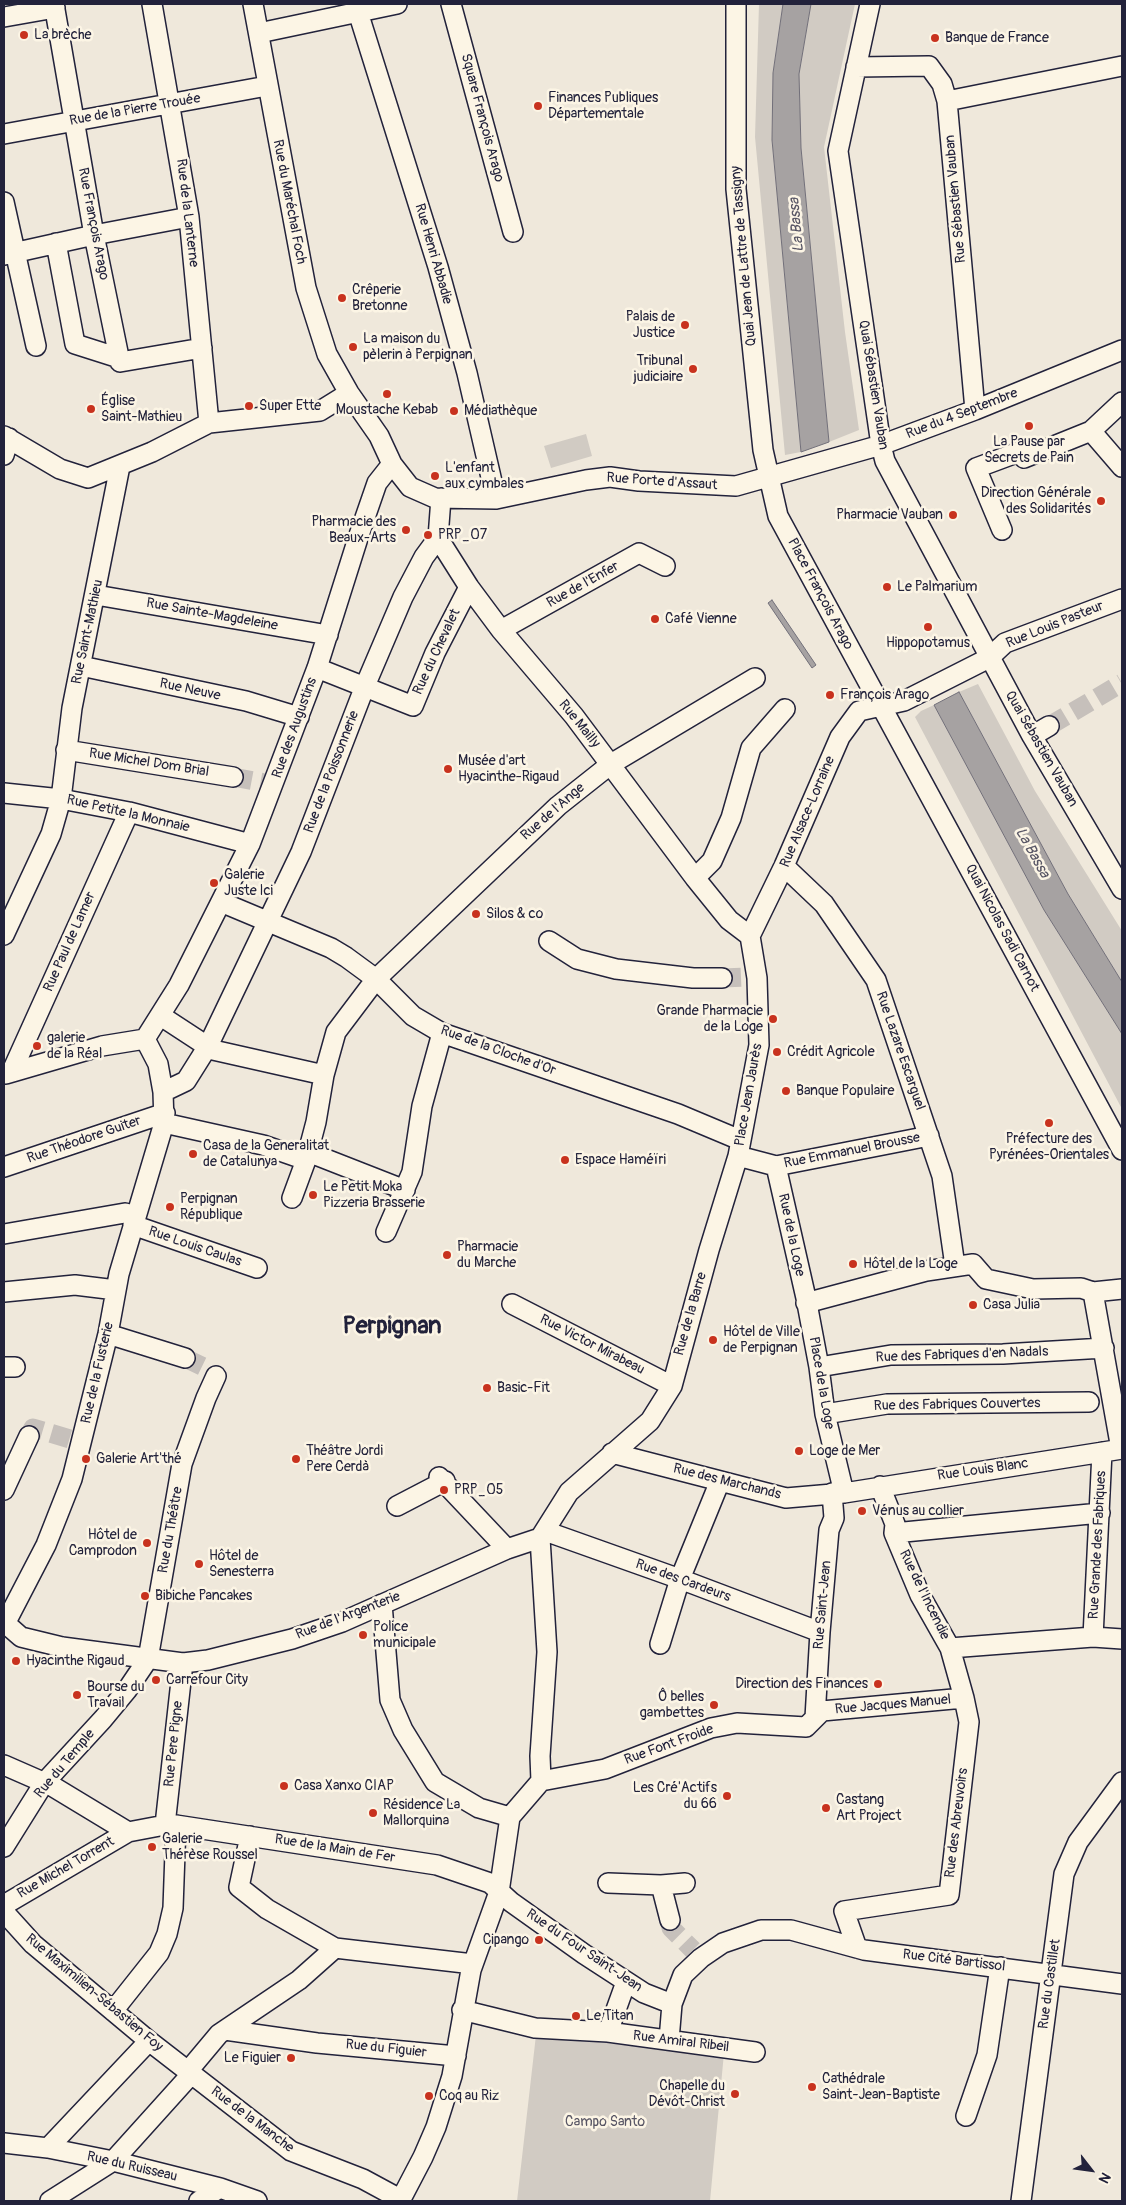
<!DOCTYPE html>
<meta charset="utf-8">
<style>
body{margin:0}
#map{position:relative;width:1126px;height:2205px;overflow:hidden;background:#efe8db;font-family:Pangolin,sans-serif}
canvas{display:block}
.frame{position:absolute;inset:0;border:5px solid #22223b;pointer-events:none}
.north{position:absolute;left:1066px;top:2145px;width:50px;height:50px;-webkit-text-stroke:4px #fcf5e5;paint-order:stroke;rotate:120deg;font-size:14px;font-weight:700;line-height:20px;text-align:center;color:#22223b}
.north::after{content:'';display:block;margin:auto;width:18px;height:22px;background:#22223b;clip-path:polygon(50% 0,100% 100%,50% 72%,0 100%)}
</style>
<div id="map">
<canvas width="1126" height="2205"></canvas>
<div class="frame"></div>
<div class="north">N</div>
</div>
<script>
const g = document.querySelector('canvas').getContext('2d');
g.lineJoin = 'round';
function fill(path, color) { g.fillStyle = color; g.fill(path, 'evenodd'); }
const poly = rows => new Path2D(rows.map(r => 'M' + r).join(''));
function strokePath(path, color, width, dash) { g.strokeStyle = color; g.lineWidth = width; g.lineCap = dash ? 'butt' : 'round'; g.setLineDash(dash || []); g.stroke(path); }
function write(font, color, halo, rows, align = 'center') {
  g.font = font + ' Pangolin,sans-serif'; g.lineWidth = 5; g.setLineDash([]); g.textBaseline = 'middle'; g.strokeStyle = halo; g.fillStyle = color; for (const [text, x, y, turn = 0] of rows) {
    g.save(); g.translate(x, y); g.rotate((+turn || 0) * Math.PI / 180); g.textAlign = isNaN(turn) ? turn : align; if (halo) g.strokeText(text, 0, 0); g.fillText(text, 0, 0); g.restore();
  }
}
const green = poly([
 [759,4,783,4,773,73,772,140,801,452,785,455,755,137],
 [811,4,855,4,824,147,845,332,859,430,829,442,801,148,799,74],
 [586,434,592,456,551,468,544,446],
 [978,684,1035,791,1122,931,1122,982,1068,894,959,692],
 [934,705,1044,910,1122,1034,1122,1109,915,717,921,711],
 [536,2035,669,2050,680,2048,724,2053,710,2201,517,2201]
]);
const water = poly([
 [783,4,811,4,799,74,801,148,829,442,801,452,772,140,773,73,783,4],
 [772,600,816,665,812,668,768,603,772,600],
 [959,692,1068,894,1122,982,1122,1034,1044,910,934,705,959,692]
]);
const streetTunnel = poly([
 [1049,726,1122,683],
 [233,777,265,783],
 [722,978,745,977],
 [185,1358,210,1370],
 [29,1436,33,1428,70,1439],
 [670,1920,671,1928,693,1950]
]);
const street = poly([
 [54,4,94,235,120,362,202,348],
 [152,4,189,217,209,423],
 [253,4,306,288,327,354,349,393,379,436,392,464,410,487,435,498,496,499,586,480,610,477,639,481,736,486,881,445,975,410,1122,350],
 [451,4,513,232],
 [736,4,736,189,763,450,778,516,1122,1150],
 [870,4,838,151,881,445,885,461,1032,736,1122,889],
 [358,12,438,267,467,373,496,499],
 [4,17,55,8],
 [259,33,397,4],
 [856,67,929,66,942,84,947,101,975,410],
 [947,101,1122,66],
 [4,134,267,86],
 [4,202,36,346],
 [56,243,75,344,119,358],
 [4,255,94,235,189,217],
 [1091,431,1122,467],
 [4,436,60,469,88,478,152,452,209,423,320,411,349,393],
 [4,455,9,438],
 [441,498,438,538,469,587,501,630,574,716,695,878,729,920,750,936],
 [1002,530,976,468,1019,452,1024,458,1091,431,1122,402],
 [96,595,328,635],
 [501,630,639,553,665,566],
 [81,666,246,701,299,717],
 [317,668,413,706,435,653,469,587],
 [1032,736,1049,726],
 [66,750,233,777],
 [4,793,61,799,129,812,250,844],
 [784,866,824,904,876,980,942,1176,955,1266],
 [695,878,712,861,731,818,751,748,785,709],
 [221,902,331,948,346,957,376,979,413,1016,442,1033,678,1114,740,1140],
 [4,935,51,834,61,799,72,708,120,466],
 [750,936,784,866,840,737,859,711,904,701,989,658,1005,643,1122,599],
 [549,941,577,959,616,969,693,978,722,978],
 [161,1016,213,1050,324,1075],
 [145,1039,179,985,250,844,317,668,359,535,377,483,392,464],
 [12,1071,129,812],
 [6,1074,102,1046,145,1039],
 [163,1092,186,1081,208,1046,301,852,365,686,403,597,424,557,438,538],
 [164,1123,263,1145,306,1160],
 [308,1152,405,1190],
 [738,1156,776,1166,929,1136],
 [776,1166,806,1298,819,1367,825,1414,844,1493],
 [4,1167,165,1113],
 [292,1198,306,1160,316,1122,324,1075,336,1032,376,979,558,806,611,764,755,678],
 [133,1225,257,1268],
 [386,1232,412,1172,422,1106,442,1033],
 [4,1234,125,1213,136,1216],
 [4,1292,75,1285,116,1290],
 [1093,1292,1121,1449],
 [806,1303,926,1271,973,1264,986,1279,1033,1289,1081,1288,1093,1292,1122,1289],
 [512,1304,672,1386],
 [108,1334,185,1358],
 [4,1367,15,1367],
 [819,1367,891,1355,1003,1354,1104,1348],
 [825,1414,887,1404,1089,1402],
 [612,1453,786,1498,844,1493,1122,1449],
 [439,1477,507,1549],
 [4,1490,29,1436],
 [397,1506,445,1481],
 [545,1531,680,1579,820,1632],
 [894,1533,1100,1513],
 [382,1604,390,1700,403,1730,435,1782,479,1808,510,1817],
 [4,1622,21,1637,62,1647,183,1663,208,1660,292,1639,342,1622,507,1549,540,1538],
 [4,1626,46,1545,72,1479,108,1334,119,1274,164,1123,163,1092,158,1064,145,1039],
 [1093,1637,1122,1639],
 [660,1644,680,1579,720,1481],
 [950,1648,1093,1637,1102,1452],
 [815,1718,820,1632,829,1530,834,1518,832,1493],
 [4,1765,52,1786,128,1832],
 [541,1781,540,1756,547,1652,540,1538,569,1492,650,1421,672,1386,709,1250,738,1156,759,1045,757,978,750,936],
 [541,1781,605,1769,711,1728,737,1723,806,1727,822,1711,964,1698],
 [165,1825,183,1663],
 [250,1836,239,1887,267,1909,335,1948,473,1964],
 [4,1847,44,1783,103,1719,127,1690,148,1659,182,1464,206,1398,216,1376],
 [608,1883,661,1885,685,1883],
 [661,1885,670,1920],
 [4,1905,128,1832,165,1825,176,1825,437,1865,490,1883,511,1902,584,1954,644,1993,672,2004],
 [4,1912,33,1944,149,2041,291,2151,363,2179,400,2199],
 [857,1948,844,1911,949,1895,969,1722,964,1698,950,1648,920,1595,894,1533,895,1524,880,1486],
 [462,2010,535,2028,608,2032,755,2052],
 [113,2011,159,1953,167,1934,173,1908,176,1825],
 [225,2030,317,2043,456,2056],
 [608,2032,626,1982],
 [669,2040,672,2004,683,1975,701,1958,723,1943,761,1930,791,1930,864,1950,1122,1984],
 [966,2116,987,2055,1000,1967],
 [4,2143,48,2148,113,2161,220,2188,257,2201],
 [48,2148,149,2041],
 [50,2201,113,2161,186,2080,188,2071,219,2034,299,1980,335,1948],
 [199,2201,220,2188],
 [400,2201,423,2157,436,2127,452,2076,471,1970,499,1892,510,1817,541,1781],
 [1021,2201,1064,1874,1078,1842,1122,1782]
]);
const markers = [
 [24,35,5,"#c8321e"],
 [935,38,5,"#c8321e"],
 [538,106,5,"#c8321e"],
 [342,298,5,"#c8321e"],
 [685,325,5,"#c8321e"],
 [353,347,5,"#c8321e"],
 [693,369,5,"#c8321e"],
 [387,394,5,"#c8321e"],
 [249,406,5,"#c8321e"],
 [91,409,5,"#c8321e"],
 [454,411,5,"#c8321e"],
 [1029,426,5,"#c8321e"],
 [435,476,5,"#c8321e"],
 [1101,501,5,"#c8321e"],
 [953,515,5,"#c8321e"],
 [406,530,5,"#c8321e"],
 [428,535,5,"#c8321e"],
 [887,587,5,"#c8321e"],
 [655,619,5,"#c8321e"],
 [928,627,5,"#c8321e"],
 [830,695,5,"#c8321e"],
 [448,769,5,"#c8321e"],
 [214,883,5,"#c8321e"],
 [476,914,5,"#c8321e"],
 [773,1019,5,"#c8321e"],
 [37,1046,5,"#c8321e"],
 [777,1052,5,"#c8321e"],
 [786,1091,5,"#c8321e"],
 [1049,1123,5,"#c8321e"],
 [193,1154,5,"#c8321e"],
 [565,1160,5,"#c8321e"],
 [313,1195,5,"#c8321e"],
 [170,1207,5,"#c8321e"],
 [447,1255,5,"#c8321e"],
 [853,1264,5,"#c8321e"],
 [973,1305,5,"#c8321e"],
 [713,1340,5,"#c8321e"],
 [487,1388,5,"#c8321e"],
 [799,1451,5,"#c8321e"],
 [86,1459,5,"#c8321e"],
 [296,1459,5,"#c8321e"],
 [444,1490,5,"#c8321e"],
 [862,1511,5,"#c8321e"],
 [147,1543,5,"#c8321e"],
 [199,1564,5,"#c8321e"],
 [145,1596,5,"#c8321e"],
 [363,1635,5,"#c8321e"],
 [16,1661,5,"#c8321e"],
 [156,1680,5,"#c8321e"],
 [878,1684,5,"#c8321e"],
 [77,1695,5,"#c8321e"],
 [714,1705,5,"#c8321e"],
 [284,1786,5,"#c8321e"],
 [727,1796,5,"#c8321e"],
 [826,1808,5,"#c8321e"],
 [373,1813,5,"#c8321e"],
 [152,1847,5,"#c8321e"],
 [539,1940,5,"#c8321e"],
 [576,2016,5,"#c8321e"],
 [291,2058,5,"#c8321e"],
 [812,2087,5,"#c8321e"],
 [735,2094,5,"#c8321e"],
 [429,2096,5,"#c8321e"]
];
const poiNames = [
 ["La brèche",34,35],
 ["Banque de France",945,38],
 ["Finances Publiques",548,98],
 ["Départementale",548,114],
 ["Crêperie",352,290],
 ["Bretonne",352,306],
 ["Palais de",675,317,"right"],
 ["Justice",675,333,"right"],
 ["La maison du",363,339],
 ["pèlerin à Perpignan",363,355],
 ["Tribunal",683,361,"right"],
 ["judiciaire",683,377,"right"],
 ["Église",101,401],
 ["Saint-Mathieu",101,417],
 ["Super Ette",259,406],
 ["Moustache Kebab",387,410,"center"],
 ["Médiathèque",464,411],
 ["La Pause par",1029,442,"center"],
 ["Secrets de Pain",1029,458,"center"],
 ["L'enfant",445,468],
 ["aux cymbales",445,484],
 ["Direction Générale",1091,493,"right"],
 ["des Solidarités",1091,509,"right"],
 ["Pharmacie Vauban",943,515,"right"],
 ["Pharmacie des",396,522,"right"],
 ["Beaux-Arts",396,538,"right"],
 ["PRP_07",438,535],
 ["Le Palmarium",897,587],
 ["Café Vienne",665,619],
 ["Hippopotamus",928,643,"center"],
 ["François Arago",840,695],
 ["Musée d'art",458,761],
 ["Hyacinthe-Rigaud",458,777],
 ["Galerie",224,875],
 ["Juste Ici",224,891],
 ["Silos & co",486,914],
 ["Grande Pharmacie",763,1011,"right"],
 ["de la Loge",763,1027,"right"],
 ["galerie",47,1038],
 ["de la Réal",47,1054],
 ["Crédit Agricole",787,1052],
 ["Banque Populaire",796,1091],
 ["Préfecture des",1049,1139,"center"],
 ["Pyrénées-Orientales",1049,1155,"center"],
 ["Casa de la Generalitat",203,1146],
 ["de Catalunya",203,1162],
 ["Espace Haméïri",575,1160],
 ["Le Petit Moka",323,1187],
 ["Pizzeria Brasserie",323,1203],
 ["Perpignan",180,1199],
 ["République",180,1215],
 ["Pharmacie",457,1247],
 ["du Marche",457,1263],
 ["Hôtel de la Loge",863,1264],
 ["Casa Julia",983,1305],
 ["Hôtel de Ville",723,1332],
 ["de Perpignan",723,1348],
 ["Basic-Fit",497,1388],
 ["Théâtre Jordi",306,1451],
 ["Pere Cerdà",306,1467],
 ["Loge de Mer",809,1451],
 ["Galerie Art'thé",96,1459],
 ["PRP_05",454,1490],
 ["Vénus au collier",872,1511],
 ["Hôtel de",137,1535,"right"],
 ["Camprodon",137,1551,"right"],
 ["Hôtel de",209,1556],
 ["Senesterra",209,1572],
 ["Bibiche Pancakes",155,1596],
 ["Police",373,1627],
 ["municipale",373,1643],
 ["Hyacinthe Rigaud",26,1661],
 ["Carrefour City",166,1680],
 ["Direction des Finances",868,1684,"right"],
 ["Bourse du",87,1687],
 ["Travail",87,1703],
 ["Ô belles",704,1697,"right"],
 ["gambettes",704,1713,"right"],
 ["Casa Xanxo CIAP",294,1786],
 ["Les Cré'Actifs",717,1788,"right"],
 ["du 66",717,1804,"right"],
 ["Castang",836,1800],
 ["Art Project",836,1816],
 ["Résidence La",383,1805],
 ["Mallorquina",383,1821],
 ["Galerie",162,1839],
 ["Thérèse Roussel",162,1855],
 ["Cipango",529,1940,"right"],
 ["Le Titan",586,2016],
 ["Le Figuier",281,2058,"right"],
 ["Cathédrale",822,2079],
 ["Saint-Jean-Baptiste",822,2095],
 ["Chapelle du",725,2086,"right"],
 ["Dévôt-Christ",725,2102,"right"],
 ["Coq au Riz",439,2096]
];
const streetNames = [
 ["Rue de la Pierre Trouée",135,110,-10],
 ["Square François Arago",482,118,75],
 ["Rue Sébastien Vauban",956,199,-95],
 ["Rue du Maréchal Foch",289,202,79],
 ["Rue de la Lanterne",187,213,83],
 ["Rue François Arago",93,224,79],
 ["Rue Henri Abbadie",433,254,74],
 ["Quai Jean de Lattre de Tassigny",744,256,-95],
 ["Quai Sébastien Vauban",873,385,81],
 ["Rue du 4 Septembre",962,414,-21],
 ["Rue Porte d'Assaut",662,482,4],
 ["Rue de l'Enfer",583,585,-29],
 ["Place François Arago",820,594,62],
 ["Rue Sainte-Magdeleine",212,615,10],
 ["Rue Louis Pasteur",1055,625,-22],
 ["Rue Saint-Mathieu",88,632,-78],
 ["Rue du Chevalet",437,652,-65],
 ["Rue Neuve",190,690,12],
 ["Rue Mailly",579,724,51],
 ["Rue des Augustins",295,728,-70],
 ["Quai Sébastien Vauban",1041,749,60],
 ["Rue Michel Dom Brial",149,763,9],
 ["Rue de la Poissonnerie",332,772,-69],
 ["Rue de l'Ange",553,812,-41],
 ["Rue Alsace-Lorraine",808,812,-67],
 ["Rue Petite la Monnaie",128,814,13],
 ["Quai Nicolas Sadi Carnot",1002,928,62],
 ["Rue Paul de Lamer",70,942,-66],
 ["Rue de la Cloche d'Or",498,1051,20],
 ["Rue Lazare Escarguel",900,1051,71],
 ["Place Jean Jaurès",749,1095,-80],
 ["Rue Théodore Guiter",84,1140,-19],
 ["Rue Emmanuel Brousse",852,1151,-11],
 ["Rue de la Loge",791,1235,78],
 ["Rue Louis Caulas",195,1247,19],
 ["Rue de la Barre",691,1314,-74],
 ["Rue Victor Mirabeau",592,1345,27],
 ["Rue des Fabriques d'en Nadals",962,1355,-2],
 ["Rue de la Fusterie",98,1373,-77],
 ["Place de la Loge",821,1383,80],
 ["Rue des Fabriques Couvertes",957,1405,-1],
 ["Rue Louis Blanc",983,1470,-8],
 ["Rue des Marchands",727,1482,14],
 ["Rue du Théâtre",171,1530,-80],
 ["Rue Grande des Fabriques",1098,1545,-87],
 ["Rue des Cardeurs",683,1581,20],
 ["Rue de l'Incendie",924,1595,64],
 ["Rue Saint-Jean",823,1605,-85],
 ["Rue de l'Argenterie",348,1616,-21],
 ["Rue Jacques Manuel",893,1705,-5],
 ["Rue Pere Pigne",174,1744,-84],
 ["Rue Font Froide",669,1745,-20],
 ["Rue du Temple",65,1764,-50],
 ["Rue des Abreuvoirs",957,1823,-83],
 ["Rue de la Main de Fer",335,1849,9],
 ["Rue Michel Torrent",66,1868,-30],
 ["Rue du Four Saint-Jean",584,1951,34],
 ["Rue Cité Bartissol",954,1961,7],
 ["Rue du Castillet",1050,1984,-82],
 ["Rue Maximilien-Sébastien Foy",94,1993,40],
 ["Rue Amiral Ribeil",681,2042,7],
 ["Rue du Figuier",386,2049,6],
 ["Rue de la Manche",252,2120,37],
 ["Rue du Ruisseau",132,2167,13]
];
const parkNames = [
 ["Campo Santo",605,2122]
];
const waterNames = [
 ["La Bassa",797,225,-95],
 ["La Bassa",1032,853,61]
];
const townNames = [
 ["Perpignan",392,1327]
];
fill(green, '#d1cbc3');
fill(water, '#a6a2a2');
strokePath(water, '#716f79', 1);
strokePath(streetTunnel, '#c6c0bb', 19, [19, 9]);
strokePath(street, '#22223b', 22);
strokePath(street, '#fcf5e5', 19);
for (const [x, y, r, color] of markers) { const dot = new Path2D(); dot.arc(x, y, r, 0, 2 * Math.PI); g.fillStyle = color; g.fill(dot); strokePath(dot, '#fcf5e5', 2); }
write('14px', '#22223b', '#fcf5e5', poiNames, 'left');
write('14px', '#22223b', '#fcf5e5', streetNames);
write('14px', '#575564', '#fcf5e5', parkNames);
write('italic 15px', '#575564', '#fcf5e5', waterNames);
write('bold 24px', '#22223b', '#fcf5e5', townNames);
</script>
